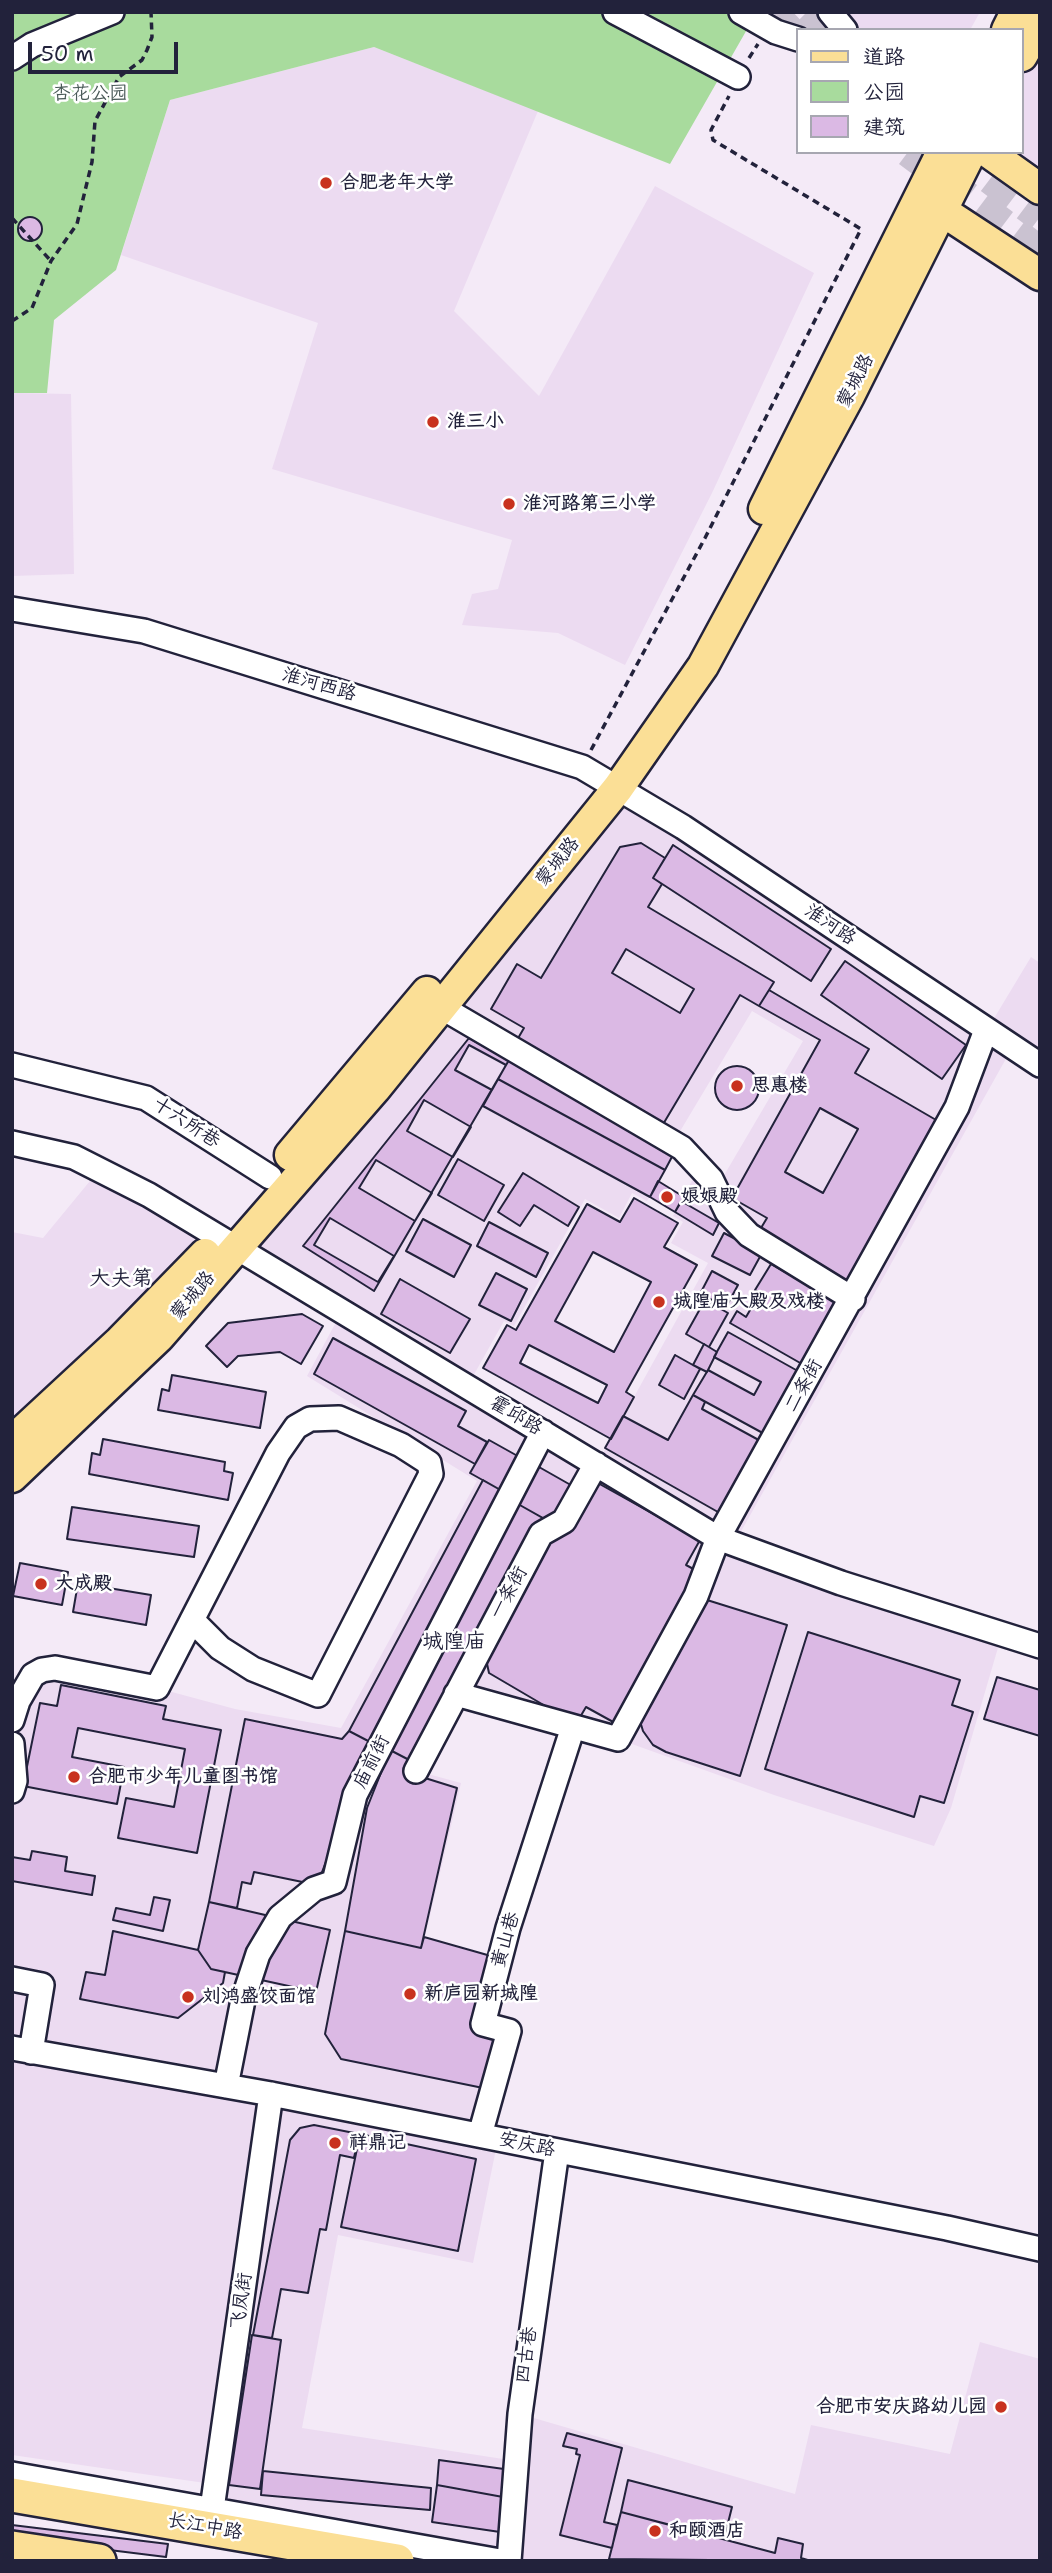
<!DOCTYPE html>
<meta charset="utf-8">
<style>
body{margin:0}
#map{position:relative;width:1052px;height:2573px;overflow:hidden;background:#f4eaf7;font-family:"Shantell Sans","LXGW WenKai TC",sans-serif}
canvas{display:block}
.frame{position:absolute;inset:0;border:14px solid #22223b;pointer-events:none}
.legend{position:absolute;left:796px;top:28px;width:228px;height:126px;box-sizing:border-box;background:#fff;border:2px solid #a7a7b1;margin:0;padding:9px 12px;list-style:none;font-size:21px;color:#22223b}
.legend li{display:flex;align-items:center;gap:14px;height:35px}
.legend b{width:35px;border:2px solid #a7a7b1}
.scale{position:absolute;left:28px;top:42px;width:150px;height:32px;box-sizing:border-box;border:4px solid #22223b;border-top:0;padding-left:9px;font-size:21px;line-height:24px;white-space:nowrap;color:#22223b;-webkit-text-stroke:5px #fff;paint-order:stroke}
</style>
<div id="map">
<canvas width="1052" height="2573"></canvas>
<div class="frame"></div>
<ul class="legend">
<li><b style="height:9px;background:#fbdf96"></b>道路</li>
<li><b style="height:19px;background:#a8db9d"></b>公园</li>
<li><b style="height:19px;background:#dbb9e4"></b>建筑</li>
</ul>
<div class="scale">50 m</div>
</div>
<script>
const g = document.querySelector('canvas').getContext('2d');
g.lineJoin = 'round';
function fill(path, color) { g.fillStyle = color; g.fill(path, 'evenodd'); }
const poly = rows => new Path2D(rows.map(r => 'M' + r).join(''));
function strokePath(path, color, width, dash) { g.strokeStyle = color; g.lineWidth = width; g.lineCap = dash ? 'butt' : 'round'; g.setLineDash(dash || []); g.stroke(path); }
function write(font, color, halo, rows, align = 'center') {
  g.font = font + ' "Shantell Sans","LXGW WenKai TC",sans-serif'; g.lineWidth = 5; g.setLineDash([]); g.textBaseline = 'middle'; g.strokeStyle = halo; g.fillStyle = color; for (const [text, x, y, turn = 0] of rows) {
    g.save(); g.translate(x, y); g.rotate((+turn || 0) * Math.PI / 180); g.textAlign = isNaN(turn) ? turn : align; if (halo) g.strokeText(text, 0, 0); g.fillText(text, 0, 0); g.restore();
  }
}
const built = poly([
 [843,12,980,12,970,30,859,30],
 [1040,24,1040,189,988,152,1022,152,1022,56],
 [374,47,538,111,454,311,539,396,655,186,814,273,712,493,625,665,558,633,462,625,472,594,498,589,512,540,272,469,318,323,121,255,170,100],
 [12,393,71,394,74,574,12,576],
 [618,788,987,1030,1031,957,1040,963,1040,1065,1012,1048,734,1544,1002,1634,951,1808,934,1846,774,1795,618,1739,456,1694,417,1771,461,1783,425,1937,498,1958,476,2029,503,2038,480,2135,498,2139,473,2263,338,2235,302,2428,516,2461,520,2414,795,2494,811,2425,950,2454,980,2342,1040,2359,1040,2561,500,2561,212,2509,271,2094,12,2048,12,1720,33,1675,157,1688,235,1709,341,1728,477,1481,307,1376,342,1311,234,1247],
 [752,1011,803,1041,716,1189,694,1177,673,1216,683,1222,671,1243,708,1263,597,1464,467,1387,504,1321,514,1326,585,1199,619,1218,632,1193,647,1201,678,1146,673,1143],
 [99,1170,221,1238,12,1441,12,1232,43,1238],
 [12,2057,262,2099,205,2483,12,2455]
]);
const green = poly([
 [12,12,757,12,670,164,374,47,170,100,116,270,54,320,47,393,12,393]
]);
const building = poly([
 '18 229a12 12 0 1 1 24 0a12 12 0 1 1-24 0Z',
 [641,843,665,858,653,878,662,884,648,907,774,982,759,1006,740,995,662,1126,517,1040,524,1028,491,1009,517,964,541,978,620,847,641,843],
 [626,949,694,989,680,1013,612,973,626,949],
 [673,845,831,949,811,981,653,878,673,845],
 [845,961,966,1045,942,1079,821,995,845,961],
 [769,990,869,1049,855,1073,943,1124,849,1284,758,1233,767,1218,732,1198,820,1040,759,1006,769,990],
 [820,1108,858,1129,823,1193,785,1172,820,1108],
 [469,1038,509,1060,374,1291,303,1246,469,1038],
 [469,1045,506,1065,492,1090,455,1070,469,1045],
 [509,1060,674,1153,665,1170,498,1079,509,1060],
 '715 1088a22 22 0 1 1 44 0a22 22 0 1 1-44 0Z',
 [498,1079,665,1170,650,1197,483,1106,498,1079],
 [424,1100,471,1127,453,1157,407,1131,424,1100],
 [458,1159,504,1185,484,1221,438,1195,458,1159],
 [376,1160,432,1193,415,1221,359,1188,376,1160],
 [523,1173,579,1207,568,1226,534,1205,520,1226,498,1212,523,1173],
 [658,1181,684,1197,675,1212,650,1197,658,1181],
 [634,1198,678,1223,664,1247,697,1265,626,1392,634,1397,611,1439,483,1368,507,1325,516,1330,587,1204,620,1222,634,1198],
 [593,1252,651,1282,614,1352,555,1321,593,1252],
 [529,1345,607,1385,598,1403,520,1363,529,1345],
 [681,1201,719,1223,713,1235,675,1212,681,1201],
 [330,1218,394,1256,378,1282,314,1245,330,1218],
 [423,1219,471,1245,454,1277,406,1251,423,1219],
 [489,1222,548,1253,536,1277,477,1246,489,1222],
 [724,1233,762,1253,750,1275,712,1256,724,1233],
 [771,1264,844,1306,809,1368,730,1323,737,1311,746,1317,760,1293,755,1290,771,1264],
 [712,1271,738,1285,726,1307,700,1294,712,1271],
 [496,1273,527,1289,511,1321,479,1305,496,1273],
 [400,1279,470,1319,450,1353,381,1314,400,1279],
 [705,1300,728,1313,709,1347,686,1334,705,1300],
 [302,1314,323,1326,301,1364,280,1352,238,1356,227,1367,206,1346,228,1323,302,1314],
 [728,1332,805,1375,770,1437,693,1395,708,1370,754,1395,761,1382,714,1357,728,1332],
 [333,1338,466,1411,458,1426,487,1442,475,1464,314,1374,333,1338],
 [704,1344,717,1352,707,1372,693,1365,704,1344],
 [675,1355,700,1369,684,1399,659,1385,675,1355],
 [172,1375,266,1392,260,1428,158,1410,162,1389,169,1391,172,1375],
 [693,1395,705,1402,702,1409,766,1444,725,1516,605,1448,623,1416,668,1440,693,1395],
 [103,1439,225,1462,224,1471,233,1473,228,1500,89,1474,92,1453,100,1455,103,1439],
 [489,1440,523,1459,504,1492,470,1473,489,1440],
 [539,1467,576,1488,555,1525,518,1504,539,1467],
 [483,1480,504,1492,372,1743,349,1731,483,1480],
 [596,1482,700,1540,686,1565,699,1572,615,1723,586,1707,576,1724,489,1673,483,1645,547,1536,596,1482],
 [518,1504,543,1518,415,1763,390,1750,518,1504],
 [72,1507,199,1526,194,1557,67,1539,72,1507],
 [20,1563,68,1572,62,1605,13,1596,20,1563],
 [78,1583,151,1595,146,1625,73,1612,78,1583],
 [707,1600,787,1625,740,1776,666,1752,653,1745,643,1731,640,1721,642,1710,707,1600],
 [808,1632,960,1680,952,1705,973,1712,944,1803,920,1796,914,1817,765,1769,808,1632],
 [997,1677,1040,1690,1040,1736,984,1719,997,1677],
 [61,1685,166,1706,163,1719,221,1730,197,1853,118,1838,126,1798,174,1807,185,1749,78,1728,72,1757,124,1767,117,1804,23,1786,40,1703,57,1706,61,1685],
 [245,1719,342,1739,349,1731,372,1743,317,1885,254,1872,251,1884,242,1882,237,1908,209,1902,245,1719],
 [390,1750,415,1763,409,1773,457,1788,421,1948,345,1931,367,1808,390,1750],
 [32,1851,67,1857,65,1871,95,1876,92,1895,12,1881,12,1857,30,1860,32,1851],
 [154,1897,170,1900,163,1931,113,1920,116,1908,150,1915,154,1897],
 [209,1902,330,1930,316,1992,211,1969,198,1950,209,1902],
 [113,1931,198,1950,211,1969,225,1972,223,1983,178,2018,80,1999,86,1972,105,1975,113,1931],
 [345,1931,421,1948,424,1937,498,1958,476,2029,503,2038,488,2089,341,2059,325,2034,345,1931],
 [314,2125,359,2134,354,2158,340,2155,326,2230,320,2229,308,2293,281,2289,272,2338,253,2335,290,2140,300,2128,314,2125],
 [360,2134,476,2159,458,2251,341,2227,360,2134],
 [252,2335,281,2340,260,2489,229,2485,252,2335],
 [567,2433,622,2448,604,2522,617,2525,612,2548,560,2535,580,2455,576,2454,577,2449,563,2446,567,2433],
 [439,2460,504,2469,503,2497,437,2485,439,2460],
 [263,2471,431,2488,430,2510,261,2495,263,2471],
 [628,2480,732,2507,724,2539,621,2512,628,2480],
 [437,2485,503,2497,500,2532,432,2522,437,2485],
 [621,2512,775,2553,778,2538,803,2544,801,2558,811,2561,609,2559,621,2512],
 [12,2525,168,2544,166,2557,12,2538,12,2525]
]);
const majorTunnel = poly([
 [772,12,798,39],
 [807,12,825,30],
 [908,152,1040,251],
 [954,152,1040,217]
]);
const path = poly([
 [749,58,758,44],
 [12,218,51,261],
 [12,321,32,308,51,261,77,224,92,162,95,121,119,77,142,60,147,50,152,37,151,12],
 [591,750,705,538,861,229,713,140,711,130,729,96]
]);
const minor = poly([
 [615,12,738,77],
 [741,12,776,32,798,39],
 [830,12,845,30],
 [12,58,32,45,112,12],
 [12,609,144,631,582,767,683,827,1040,1065],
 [441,1007,682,1148,711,1179,727,1212,749,1235,853,1299],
 [12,1065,146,1098,270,1177],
 [12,1143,74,1157,149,1195,718,1538,841,1583,1040,1646],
 [456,1694,618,1739,696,1596,718,1538,957,1107,986,1030],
 [12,1720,18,1701,33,1675,42,1670,55,1668,157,1688,278,1453,296,1427,310,1419,339,1418,401,1445,429,1463,431,1474,318,1695,253,1669,220,1648,192,1620],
 [12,1744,15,1781,12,1791],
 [416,1771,541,1534,564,1521,596,1464],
 [12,1979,42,1985,31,2052],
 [12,2048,271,2094,947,2228,1040,2249],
 [226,2086,243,2000,258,1954,280,1917,314,1889,334,1882,355,1795,543,1432],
 [480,2135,509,2031,483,2024,508,1928,573,1727],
 [12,2474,500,2561],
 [212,2509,271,2094],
 [509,2561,520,2414,557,2151]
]);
const major = poly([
 [1007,30,1016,12],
 [1022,56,1040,24],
 [988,152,1040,189],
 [941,210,1040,275],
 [764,509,942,152],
 [290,1155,427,992],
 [12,1441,120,1341,205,1254],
 [12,1477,159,1337,375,1089,618,788,703,666,849,396,971,152]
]);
const highway = poly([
 [12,2495,397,2561],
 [12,2548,99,2561]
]);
const markers = [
 [326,183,7,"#c8321e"],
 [433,422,7,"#c8321e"],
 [509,504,7,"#c8321e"],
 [737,1086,7,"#c8321e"],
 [667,1197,7,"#c8321e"],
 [659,1302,7,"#c8321e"],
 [41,1584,7,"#c8321e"],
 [74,1777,7,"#c8321e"],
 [410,1994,7,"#c8321e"],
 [188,1997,7,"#c8321e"],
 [335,2143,7,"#c8321e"],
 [1001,2407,7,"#c8321e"],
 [655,2531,7,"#c8321e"]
];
const parkNames = [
 ["杏花公园",90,94]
];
const poiNames = [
 ["合肥老年大学",340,183],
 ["淮三小",447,422],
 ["淮河路第三小学",523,504],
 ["思惠楼",751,1086],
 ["娘娘殿",681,1197],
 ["城隍庙大殿及戏楼",673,1302],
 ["大成殿",55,1584],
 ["合肥市少年儿童图书馆",88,1777],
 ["新庐园新城隍",424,1994],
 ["刘鸿盛饺面馆",202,1997],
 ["祥鼎记",349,2143],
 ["合肥市安庆路幼儿园",987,2407,"right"],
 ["和颐酒店",669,2531]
];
const streetNames = [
 ["蒙城路",856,381,-63],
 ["淮河西路",319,685,16],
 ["蒙城路",558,862,-51],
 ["淮河路",830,925,34],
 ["十六所巷",186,1123,33],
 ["蒙城路",193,1296,-50],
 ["二条街",804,1386,-61],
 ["霍邱路",516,1416,31],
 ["一条街",509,1593,-61],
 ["庙前街",372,1762,-63],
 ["黄山巷",506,1940,-74],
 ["安庆路",527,2145,12],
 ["飞凤街",242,2301,-82],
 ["四古巷",527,2355,-82],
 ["长江中路",205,2527,10]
];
const neighbourhoodNames = [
 ["大夫第",121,1280],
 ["城隍庙",454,1643]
];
fill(built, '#ecdbf1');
fill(green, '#a8db9d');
fill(building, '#dbb9e4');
strokePath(building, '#22223b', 2);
strokePath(majorTunnel, '#cac2d1', 30, [30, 15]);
strokePath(minor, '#22223b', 28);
strokePath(major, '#22223b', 35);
strokePath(highway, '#22223b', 38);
strokePath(path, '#22223b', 3.5, [7, 5]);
strokePath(minor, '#fff', 23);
strokePath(major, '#fbdf96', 30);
strokePath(highway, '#fbdf96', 33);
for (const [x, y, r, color] of markers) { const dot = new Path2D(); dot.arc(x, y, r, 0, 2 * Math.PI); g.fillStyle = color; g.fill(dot); strokePath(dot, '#fff', 2.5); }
write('19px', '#4a5a58', '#fff', parkNames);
write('bold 19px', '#22223b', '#fff', poiNames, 'left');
write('19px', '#22223b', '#fff', streetNames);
write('21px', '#22223b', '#fff', neighbourhoodNames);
</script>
